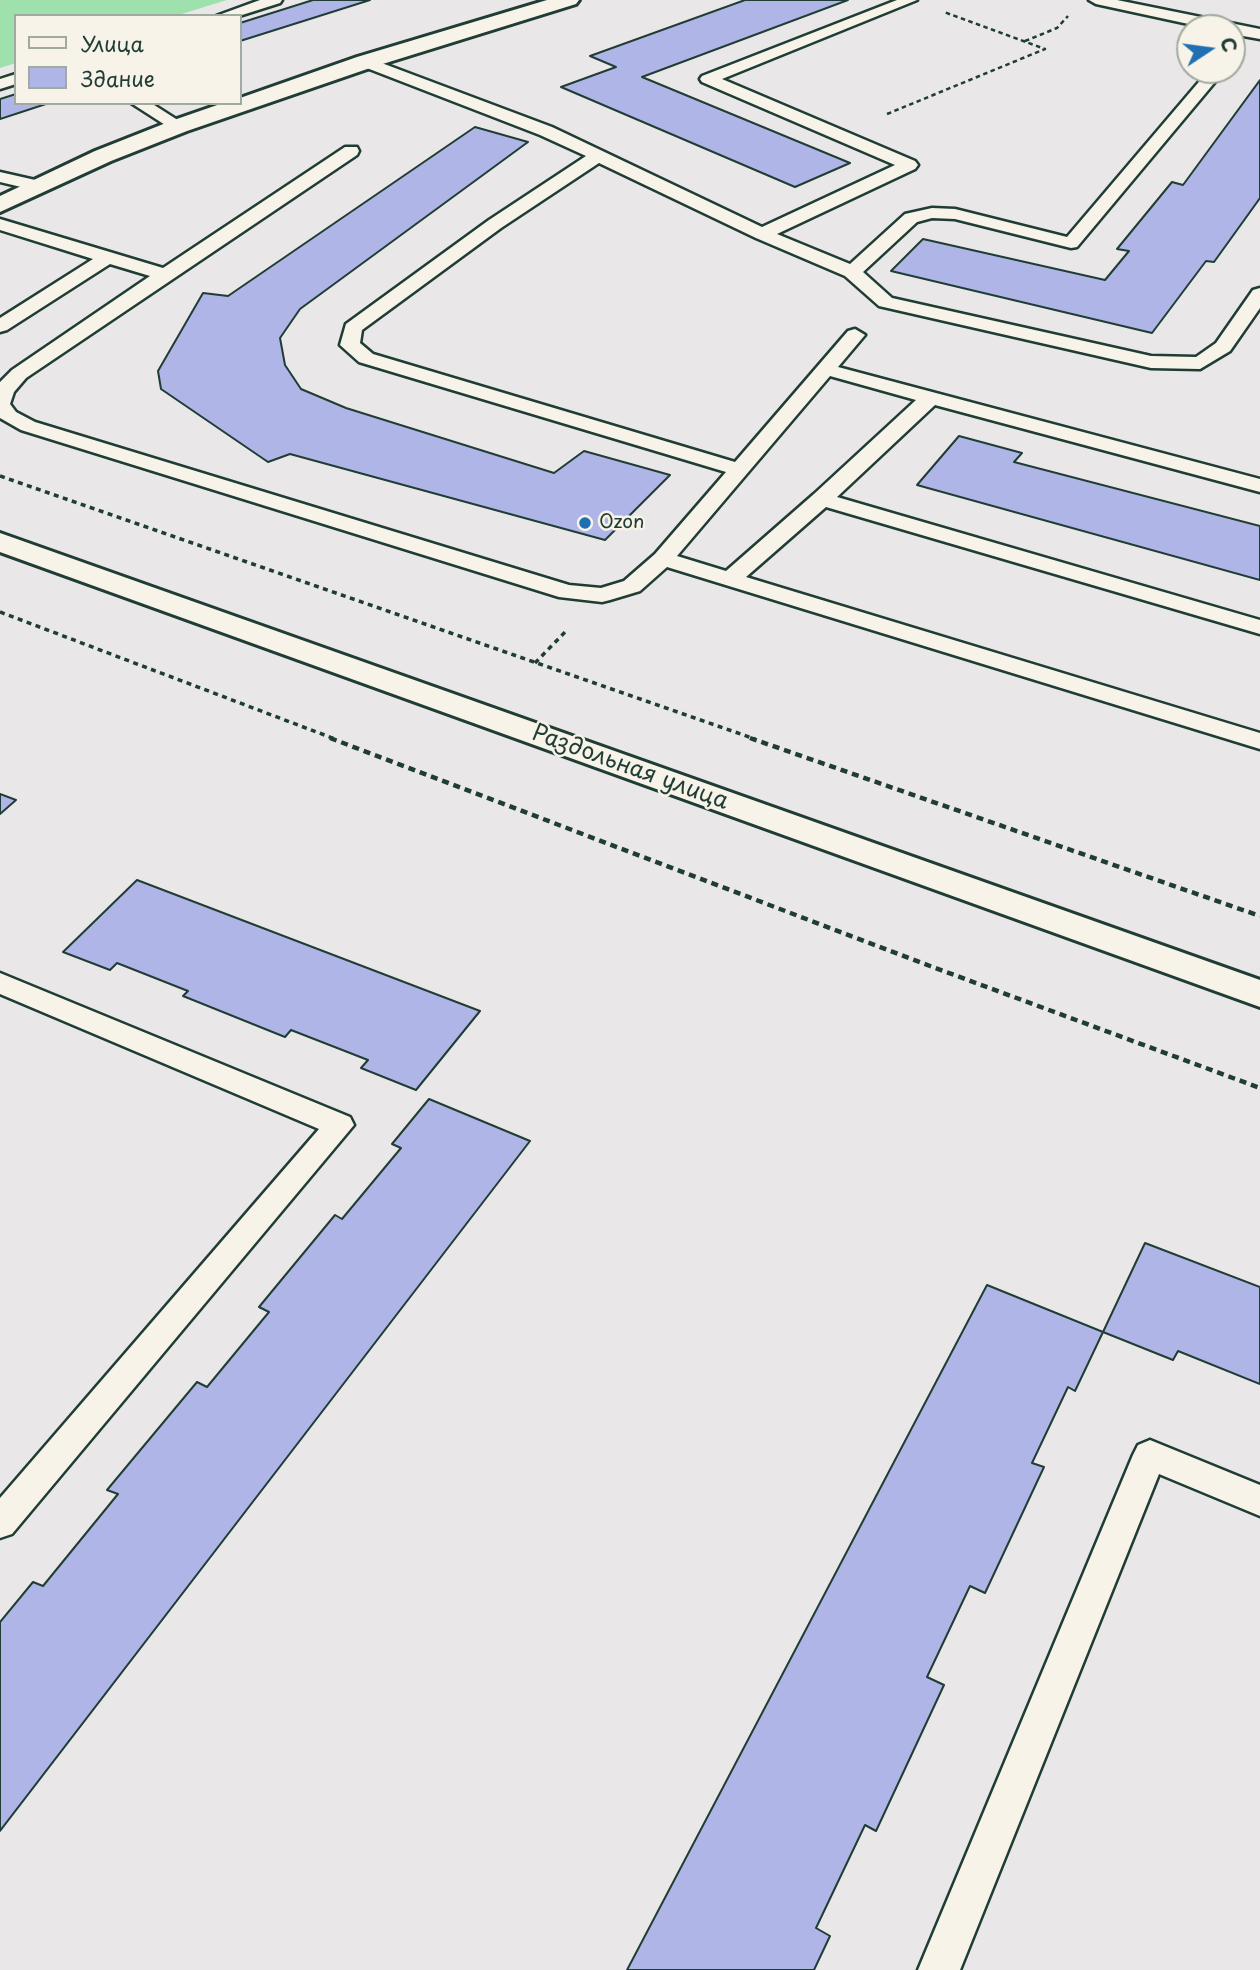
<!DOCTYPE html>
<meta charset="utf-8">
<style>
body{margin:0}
#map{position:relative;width:1260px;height:1970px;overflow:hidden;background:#e9e7e8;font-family:"Playpen Sans",sans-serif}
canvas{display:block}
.legend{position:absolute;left:14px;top:14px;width:228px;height:91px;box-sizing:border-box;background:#f7f3e8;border:2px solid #a1aaa0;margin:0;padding:9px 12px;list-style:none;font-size:21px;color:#1f3d34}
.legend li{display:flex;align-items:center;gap:14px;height:35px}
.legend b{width:35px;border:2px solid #a1aaa0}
.north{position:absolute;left:1176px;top:14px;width:70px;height:70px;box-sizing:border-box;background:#f7f3e8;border:2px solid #a1aaa0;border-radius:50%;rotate:77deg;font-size:19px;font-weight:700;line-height:28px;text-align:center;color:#1f3d34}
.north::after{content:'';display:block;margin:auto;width:24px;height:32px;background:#1f6fb2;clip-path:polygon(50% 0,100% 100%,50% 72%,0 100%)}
</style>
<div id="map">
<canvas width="1260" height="1970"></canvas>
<ul class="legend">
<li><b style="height:9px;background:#f7f3e8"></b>Улица</li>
<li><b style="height:19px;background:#afb6e7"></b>Здание</li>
</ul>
<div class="north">С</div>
</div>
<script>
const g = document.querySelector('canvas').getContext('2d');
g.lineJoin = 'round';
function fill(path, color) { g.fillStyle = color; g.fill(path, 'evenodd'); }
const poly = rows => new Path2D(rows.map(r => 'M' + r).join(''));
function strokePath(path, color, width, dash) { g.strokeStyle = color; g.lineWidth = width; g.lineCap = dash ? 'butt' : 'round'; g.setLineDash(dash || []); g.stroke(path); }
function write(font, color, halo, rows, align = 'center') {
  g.font = font + ' "Playpen Sans",sans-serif'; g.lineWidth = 5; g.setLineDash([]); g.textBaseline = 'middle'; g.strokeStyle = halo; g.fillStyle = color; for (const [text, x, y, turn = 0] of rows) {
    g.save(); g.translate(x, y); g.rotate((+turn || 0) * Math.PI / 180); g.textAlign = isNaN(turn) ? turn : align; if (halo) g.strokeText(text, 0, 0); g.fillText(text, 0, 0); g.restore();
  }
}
const green = poly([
 [0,0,227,0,175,16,16,16,16,63,0,68]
]);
const building = poly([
 [313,0,370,0,240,41,240,23,313,0],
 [745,0,848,0,642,77,850,163,795,187,561,87,616,67,590,56,745,0],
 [1260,80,1260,198,1214,262,1206,261,1152,333,891,271,923,239,1105,280,1129,251,1117,249,1172,182,1183,185,1260,80],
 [16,94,16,103,49,103,0,119,0,99,16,94],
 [475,127,528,142,300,309,280,338,285,365,301,389,346,408,554,473,584,451,670,475,605,540,290,454,268,462,161,389,158,371,203,293,228,296,475,127],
 [959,436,1022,453,1014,462,1260,526,1260,580,917,485,959,436],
 [0,794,16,800,0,814,0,794],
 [137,880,480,1011,416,1090,361,1068,368,1060,291,1030,285,1037,183,996,188,991,117,963,110,970,63,952,137,880],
 [429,1099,530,1141,0,1831,0,1622,33,1582,43,1586,118,1494,107,1490,197,1382,207,1387,269,1312,259,1307,335,1215,342,1219,401,1148,392,1144,429,1099],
 [1145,1243,1260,1287,1260,1384,1178,1351,1173,1360,1103,1332,1145,1243],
 [987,1285,1103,1332,1075,1391,1068,1387,1032,1463,1044,1467,985,1593,970,1586,927,1677,944,1685,876,1831,865,1825,816,1928,830,1936,814,1970,627,1970,987,1285]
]);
const pathFar2 = poly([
 [1025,41,1057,28,1068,16],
 [887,114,1045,49,944,12]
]);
const pathFar1 = poly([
 [0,476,755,739],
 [0,612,335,739],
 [535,663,567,630]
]);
const path = poly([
 [330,738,930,966,1260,1088],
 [750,738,1260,916]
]);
const lane = poly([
 [260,0,282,0,280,3,239,16,216,16,260,0],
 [897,0,917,0,722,79,915,161,918,165,915,169,777,234,850,264,905,214,932,208,955,209,1067,237,1209,70,1225,70,1077,247,1071,248,955,219,932,218,917,222,863,272,892,298,1151,356,1196,357,1216,343,1253,290,1260,288,1260,308,1230,351,1200,369,1151,368,879,306,845,276,756,238,599,163,501,228,362,330,360,343,373,354,735,462,848,331,855,329,865,335,838,367,1260,479,1260,492,935,405,837,497,1260,620,1260,634,826,507,746,577,1260,733,1260,749,667,567,640,591,610,600,602,602,559,597,21,430,0,418,0,382,12,370,150,276,110,264,7,330,0,332,0,318,93,259,0,230,0,219,163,268,345,147,357,147,359,151,357,155,26,378,14,392,10,404,16,412,35,422,569,585,601,588,624,581,655,554,726,472,359,362,340,345,346,324,489,220,586,156,540,135,359,65,357,62,365,57,371,59,552,127,762,227,895,165,702,82,700,79,702,76,897,0],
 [830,376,916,400,814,494,726,571,677,556,830,376],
 [1089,0,1117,0,1260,29,1260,39,1232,34,1232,28,1207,28,1096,4,1089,0],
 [16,74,16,84,0,89,0,79,16,74],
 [131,103,151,103,187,126,179,131,173,130,131,103],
 [0,172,44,182,47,186,38,191,0,182,0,172],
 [0,973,350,1117,354,1125,12,1534,0,1538,0,1498,319,1129,0,994,0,973],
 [1150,1440,1260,1485,1260,1516,1159,1474,960,1970,918,1970,1133,1455,1138,1445,1150,1440]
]);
const street = poly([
 [547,0,579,0,576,4,373,67,187,131,111,161,0,212,0,196,95,151,171,121,223,103,240,103,240,98,357,57,547,0]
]);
const secondary = poly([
 [0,533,1260,980,1260,1007,0,552,0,533]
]);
const markers = [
 [585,523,7,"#1f6fb2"]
];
const farPoinames = [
 ["Ozon",599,523]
];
const streetNames = [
 ["Раздольная улица",630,768,20]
];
fill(green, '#9fe1ac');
fill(building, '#afb6e7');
strokePath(building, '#1f3d34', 2);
strokePath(lane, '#1f3d34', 5);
strokePath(street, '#1f3d34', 6);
strokePath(secondary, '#1f3d34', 6);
strokePath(pathFar2, '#1f3d34', 2.5, [4.5, 3.5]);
strokePath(pathFar1, '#1f3d34', 3.5, [5, 4.5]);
strokePath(path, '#1f3d34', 4.5, [7, 5]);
fill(lane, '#f7f3e8');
fill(street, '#f7f3e8');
fill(secondary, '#f7f3e8');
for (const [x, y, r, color] of markers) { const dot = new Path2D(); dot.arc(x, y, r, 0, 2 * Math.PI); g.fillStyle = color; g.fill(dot); strokePath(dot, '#f7f3e8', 2.5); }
write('19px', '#1f3d34', '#f7f3e8', farPoinames, 'left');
write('23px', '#1f3d34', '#f7f3e8', streetNames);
</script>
